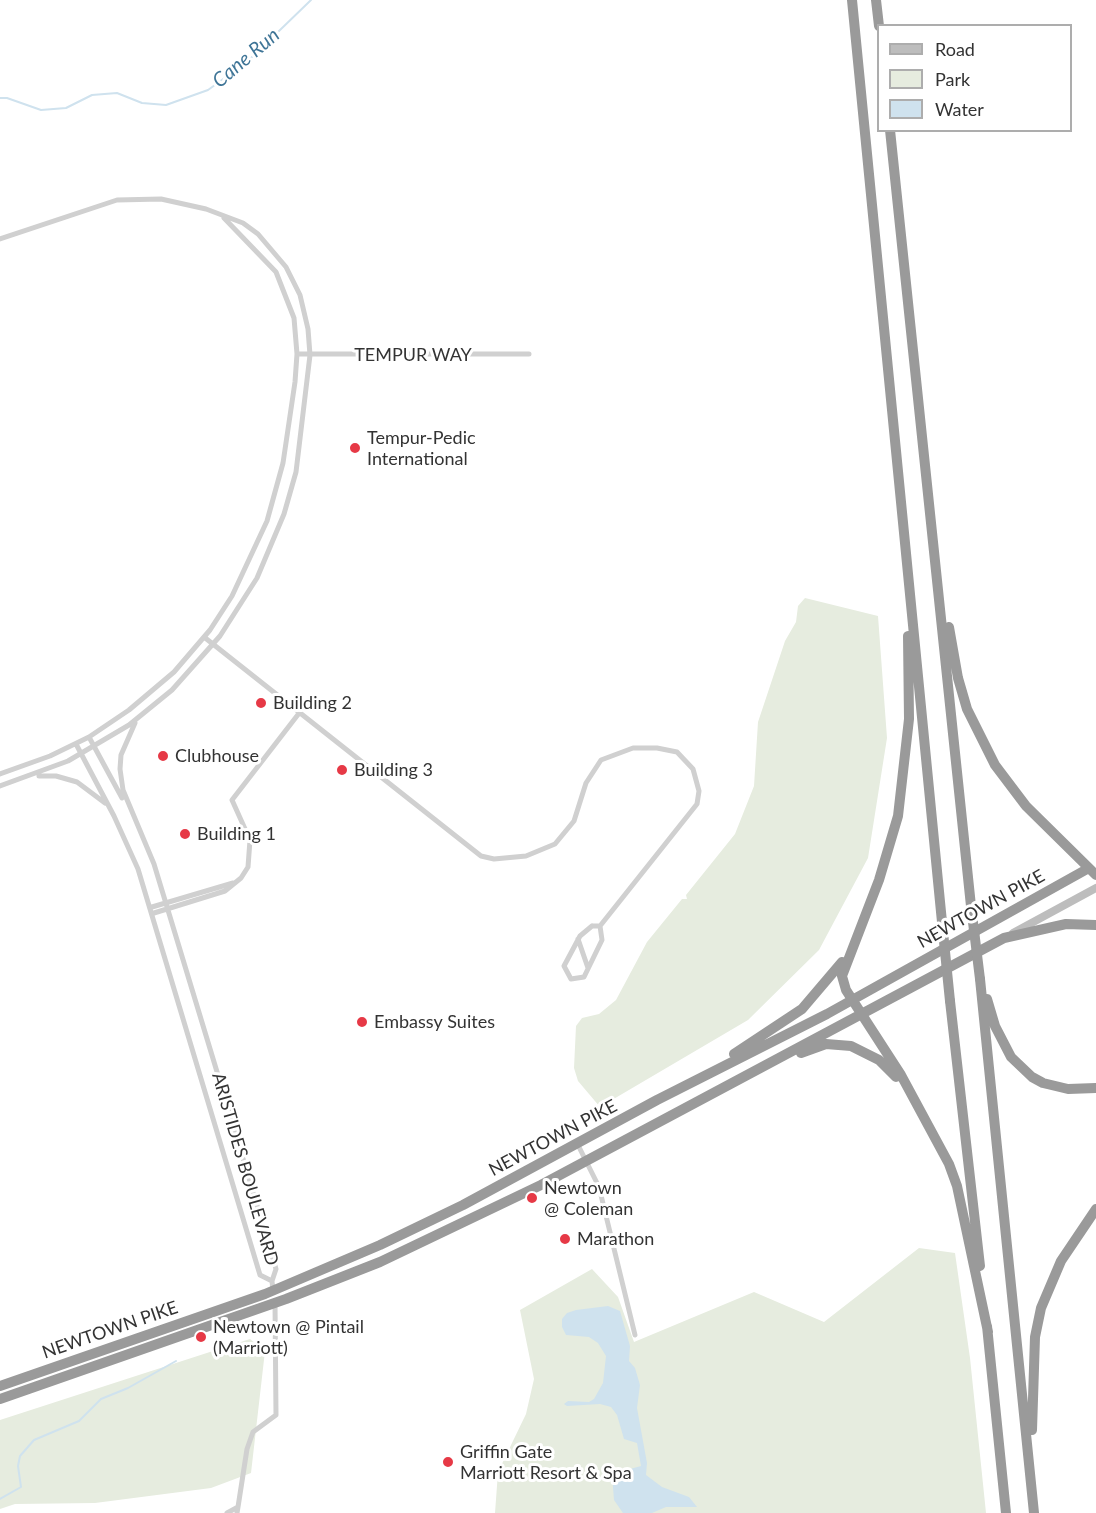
<!DOCTYPE html>
<style>
body{margin:0}
#map{position:relative;width:1096px;height:1513px;overflow:hidden;background:#fff;font-family:Lato,sans-serif}
canvas{display:block}
.legend{position:absolute;left:877px;top:24px;width:195px;height:108px;box-sizing:border-box;background:#fff;border:2px solid #adadad;margin:0;padding:8px 10px;list-style:none;font-size:18px;color:#333}
.legend li{display:flex;align-items:center;gap:12px;height:30px}
.legend b{width:30px;border:2px solid #adadad}
</style>
<div id="map">
<canvas width="1096" height="1513"></canvas>
<ul class="legend">
<li><b style="height:8px;background:#bdbdbd"></b>Road</li>
<li><b style="height:16px;background:#e6ecdf"></b>Park</li>
<li><b style="height:16px;background:#cfe2ee"></b>Water</li>
</ul>
</div>
<script>
const g = document.querySelector('canvas').getContext('2d');
g.lineJoin = 'round';
function fill(path, color) { g.fillStyle = color; g.fill(path, 'evenodd'); }
const poly = rows => new Path2D(rows.map(r => 'M' + r).join(''));
function strokePath(path, color, width, dash) { g.strokeStyle = color; g.lineWidth = width; g.lineCap = dash ? 'butt' : 'round'; g.setLineDash(dash || []); g.stroke(path); }
function write(font, color, halo, rows, align = 'center') {
  g.font = font + ' Lato,sans-serif'; g.lineWidth = 6; g.setLineDash([]); g.textBaseline = 'middle'; g.strokeStyle = halo; g.fillStyle = color; for (const [text, x, y, turn = 0] of rows) {
    g.save(); g.translate(x, y); g.rotate((+turn || 0) * Math.PI / 180); g.textAlign = isNaN(turn) ? turn : align; if (halo) g.strokeText(text, 0, 0); g.fillText(text, 0, 0); g.restore();
  }
}
const green = poly([
 [805,598,878,616,887,738,868,858,819,950,748,1020,600,1107,578,1081,574,1068,576,1026,582,1018,599,1014,616,1000,647,942,682,899,687,899,686,895,735,834,754,786,758,722,785,641,796,622,798,606],
 [919,1248,955,1253,970,1358,986,1513,495,1513,498,1472,526,1414,534,1379,520,1310,592,1269,618,1297,634,1342,754,1292,824,1322],
 [250,1339,265,1351,251,1473,211,1488,95,1503,15,1504,0,1509,0,1420]
]);
const water = poly([
 [608,1306,620,1311,630,1346,629,1361,635,1368,640,1385,637,1408,647,1463,646,1475,662,1487,689,1497,697,1507,666,1507,652,1513,623,1513,614,1500,612,1474,641,1466,637,1443,624,1439,617,1415,611,1407,600,1404,567,1406,564,1404,568,1401,589,1402,594,1399,603,1383,606,1356,598,1343,589,1337,566,1335,562,1327,562,1319,567,1313,576,1310]
]);
const stream = poly([
 [0,98,7,98,41,110,66,108,92,95,117,93,142,103,166,105,208,90,248,61,311,0],
 [0,1499,21,1487,18,1466,20,1456,34,1440,79,1421,101,1399,128,1388,176,1361]
]);
const street = poly([
 [0,239,117,200,161,199,206,209,243,223,258,234,286,267,300,295,308,329,310,355,296,472,284,514,257,578,220,636,172,690,129,725,68,761,0,786],
 [297,354,529,354],
 [204,637,481,856,494,859,526,856,555,844,574,821,586,783,601,760,633,748,657,748,677,752,693,769,699,791,697,804,600,926],
 [135,723,121,755,120,769,123,790,154,864,221,1085,276,1269,272,1281,273,1291],
 [89,737,122,798],
 [76,744,114,816,138,869,260,1275,272,1281],
 [0,774,50,756,89,737,129,710,174,672,210,630,232,596,267,521,283,463,295,382,297,354,294,318,276,272,224,218],
 [39,776,56,776,77,782,105,803],
 [152,907,233,883],
 [154,913,225,891,241,878,248,867,250,840,232,800,300,712],
 [592,926,600,926,602,940,584,977,571,979,564,966,580,936,592,926],
 [578,939,588,968],
 [578,1145,599,1187,635,1335],
 [238,1507,247,1449,253,1432,276,1415,275,1303],
 [227,1513,238,1507,237,1513]
]);
const secondary = poly([
 [1013,933,1096,888]
]);
const highway = poly([
 [852,0,942,922],
 [876,0,879,26],
 [890,130,971,906],
 [949,627,958,678,967,709,995,765,1026,806,1096,875],
 [908,636,909,719,898,816,879,880,842,976,846,990,901,1075,949,1164,957,1186,988,1332],
 [980,979,1034,1513],
 [987,999,995,1026,1011,1057,1032,1077,1043,1083,1068,1089,1096,1088],
 [950,1001,980,1266],
 [801,1053,826,1044,851,1046,879,1060,896,1077],
 [734,1054,802,1009,842,962],
 [987,1326,1006,1513],
 [0,1386,265,1294,380,1245,463,1205,657,1100,827,1014,1089,868],
 [0,1399,286,1299,380,1262,541,1185,1004,938,1066,924,1096,925],
 [1032,1430,1035,1337,1041,1308,1061,1261,1096,1209]
]);
const highwayBridge = poly([
 [971,906,980,979],
 [942,922,950,1001]
]);
const markers = [
 [355,448,6,"#e63946"],
 [261,703,6,"#e63946"],
 [163,756,6,"#e63946"],
 [342,770,6,"#e63946"],
 [185,834,6,"#e63946"],
 [362,1022,6,"#e63946"],
 [532,1198,6,"#e63946"],
 [565,1239,6,"#e63946"],
 [201,1337,6,"#e63946"],
 [448,1462,6,"#e63946"]
];
const streetNames = [
 ["TEMPUR WAY",413,355],
 ["NEWTOWN PIKE",981,909,-29],
 ["NEWTOWN PIKE",553,1138,-28],
 ["ARISTIDES BOULEVARD",245,1169,74],
 ["NEWTOWN PIKE",110,1330,-19]
];
const poiNames = [
 ["Tempur-Pedic",367,438],
 ["International",367,459],
 ["Building 2",273,703],
 ["Clubhouse",175,756],
 ["Building 3",354,770],
 ["Building 1",197,834],
 ["Embassy Suites",374,1022],
 ["Newtown",544,1188],
 ["@ Coleman",544,1209],
 ["Marathon",577,1239],
 ["Newtown @ Pintail",213,1327],
 ["(Marriott)",213,1348],
 ["Griffin Gate",460,1452],
 ["Marriott Resort & Spa",460,1473]
];
const waterNames = [
 ["Cane Run",246,58,-40]
];
fill(green, '#e6ecdf');
fill(water, '#cfe2ee');
strokePath(stream, '#cfe2ee', 2);
strokePath(street, '#d0d0d0', 5);
strokePath(secondary, '#bdbdbd', 8);
strokePath(highway, '#9a9a9a', 10);
strokePath(highwayBridge, '#9a9a9a', 10);
for (const [x, y, r, color] of markers) { const dot = new Path2D(); dot.arc(x, y, r, 0, 2 * Math.PI); g.fillStyle = color; g.fill(dot); strokePath(dot, '#fff', 2); }
write('18px', '#333', '#fff', streetNames);
write('18px', '#333', '#fff', poiNames, 'left');
write('italic 20px', '#3f7597', '#fff', waterNames);
</script>
